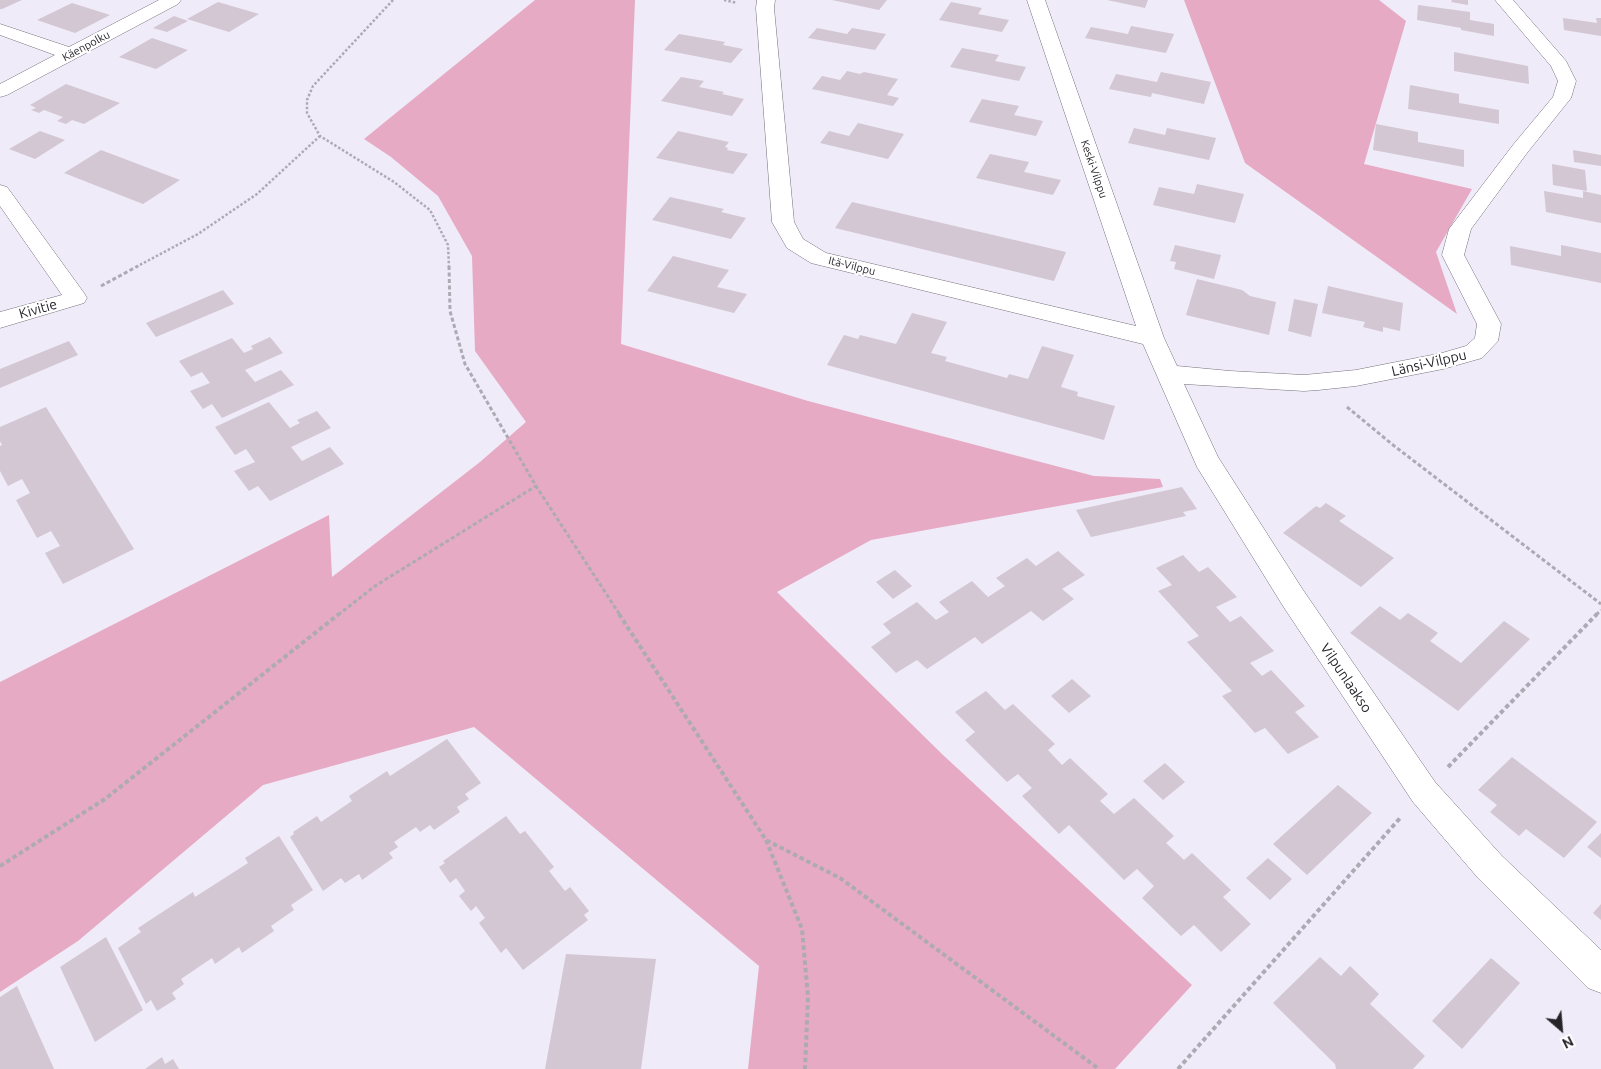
<!DOCTYPE html>
<meta charset="utf-8">
<style>
body{margin:0}
#map{position:relative;width:1601px;height:1069px;overflow:hidden;background:#f0ebf8;font-family:Ubuntu,sans-serif}
canvas{display:block}
.north{position:absolute;left:1536px;top:1004px;width:50px;height:50px;-webkit-text-stroke:4px #fff;paint-order:stroke;rotate:153deg;font-size:14px;font-weight:700;line-height:20px;text-align:center;color:#262429}
.north::after{content:'';display:block;margin:auto;width:18px;height:22px;background:#262429;clip-path:polygon(50% 0,100% 100%,50% 72%,0 100%)}
</style>
<div id="map">
<canvas width="1601" height="1069"></canvas>
<div class="north">N</div>
</div>
<script>
const g = document.querySelector('canvas').getContext('2d');
g.lineJoin = 'round';
function fill(path, color) { g.fillStyle = color; g.fill(path, 'evenodd'); }
const poly = rows => new Path2D(rows.map(r => 'M' + r).join(''));
function strokePath(path, color, width, dash) { g.strokeStyle = color; g.lineWidth = width; g.lineCap = dash ? 'butt' : 'round'; g.setLineDash(dash || []); g.stroke(path); }
function write(font, color, halo, rows, align = 'center') {
  g.font = font + ' Ubuntu,sans-serif'; g.lineWidth = 4; g.setLineDash([]); g.textBaseline = 'middle'; g.strokeStyle = halo; g.fillStyle = color; for (const [text, x, y, turn = 0] of rows) {
    g.save(); g.translate(x, y); g.rotate((+turn || 0) * Math.PI / 180); g.textAlign = isNaN(turn) ? turn : align; if (halo) g.strokeText(text, 0, 0); g.fillText(text, 0, 0); g.restore();
  }
}
const green = poly([
 [535,0,635,0,621,344,808,401,1094,476,1160,479,1163,487,871,540,777,592,943,755,1192,985,1115,1069,748,1069,759,966,474,727,263,785,78,941,0,992,0,682,329,515,332,577,480,462,526,422,475,351,472,256,438,196,391,157,364,139],
 [1184,0,1379,0,1406,21,1364,164,1472,189,1436,252,1457,314,1245,163]
]);
const building = poly([
 [0,0,22,0,2,9,0,9],
 [832,0,887,0,879,10],
 [1107,0,1148,0,1145,8],
 [1452,0,1468,0,1468,5,1451,2],
 [218,2,259,14,229,32,187,19],
 [951,2,982,8,978,14,1009,20,1002,32,939,20],
 [72,3,110,15,75,33,37,20],
 [1418,5,1470,12,1470,20,1494,24,1494,36,1461,30,1461,28,1417,20],
 [174,16,188,21,167,32,153,28],
 [1563,18,1597,23,1596,18,1601,18,1601,36,1564,30],
 [1131,26,1174,34,1166,53,1085,38,1091,27,1128,34],
 [817,28,847,34,852,28,886,34,875,50,808,38],
 [679,34,725,42,723,45,743,49,731,63,664,50],
 [152,38,188,50,156,69,119,57],
 [962,48,999,55,995,61,1026,67,1019,81,950,67],
 [1454,52,1528,66,1529,84,1454,71],
 [847,71,860,74,864,72,898,79,887,95,899,98,893,106,812,89,822,76,840,80],
 [1161,72,1211,82,1204,104,1152,93,1151,97,1109,89,1116,74,1157,82],
 [681,77,704,81,699,87,724,92,722,94,744,99,732,116,661,101],
 [66,84,120,103,84,124,72,120,66,124,57,121,63,117,44,110,39,113,31,110,36,108,30,105],
 [1410,85,1459,94,1459,103,1499,110,1499,124,1408,109],
 [982,99,1019,106,1014,115,1043,121,1036,136,969,122],
 [858,123,904,134,888,159,820,143,829,131,849,136],
 [1376,124,1418,132,1418,142,1464,150,1464,167,1373,150],
 [1134,128,1165,135,1167,128,1216,138,1209,160,1128,143],
 [40,131,65,140,35,159,9,149],
 [678,131,729,142,725,147,728,148,727,150,748,154,733,174,656,158],
 [101,150,180,180,143,204,64,173],
 [1573,150,1601,155,1601,166,1574,162],
 [990,154,1029,162,1024,172,1061,180,1053,195,976,178],
 [1552,164,1585,170,1587,191,1553,185],
 [1197,184,1244,194,1235,223,1153,205,1159,187,1194,194],
 [1544,191,1583,198,1583,191,1601,195,1601,223,1546,212],
 [670,197,724,209,721,212,746,218,731,239,652,220],
 [852,202,1066,252,1054,281,835,228],
 [1175,245,1221,255,1214,279,1174,269,1176,262,1170,261],
 [1561,245,1601,253,1601,283,1511,265,1510,246,1561,256],
 [673,256,729,270,717,287,747,294,734,313,647,291],
 [1197,279,1242,290,1250,296,1276,302,1269,335,1186,315],
 [1328,286,1403,303,1400,331,1383,327,1383,332,1363,327,1365,322,1322,313],
 [223,290,234,304,156,337,146,323],
 [1294,299,1318,304,1311,337,1288,331],
 [912,313,947,322,931,353,947,357,945,361,1007,378,1009,374,1028,379,1042,346,1074,355,1061,387,1078,392,1077,396,1115,406,1104,440,827,365,844,335,858,339,860,335,896,344],
 [270,337,283,353,245,370,255,382,281,370,294,385,222,418,212,404,203,409,190,391,210,383,202,372,191,377,179,361,232,338,244,353,253,349,251,346],
 [69,341,78,355,0,388,0,369],
 [269,402,290,428,300,423,297,420,317,411,331,428,291,447,302,461,330,447,344,464,270,501,258,486,249,491,234,471,255,462,246,449,235,455,215,427],
 [46,407,134,549,63,584,45,553,60,546,51,531,37,538,16,500,30,493,22,479,8,486,0,471,0,446,2,445,0,441,0,427],
 [1182,487,1197,509,1183,512,1186,516,1091,537,1076,510],
 [1326,503,1346,516,1339,521,1394,558,1361,587,1283,533,1316,506,1320,508],
 [1058,551,1085,575,1062,589,1074,599,1043,621,1031,611,982,644,975,637,927,669,917,660,896,673,871,647,891,633,883,624,917,602,936,620,949,612,939,602,972,581,988,597,1005,586,996,578,1027,558,1036,566],
 [1183,555,1199,572,1208,567,1237,597,1216,607,1230,622,1241,616,1274,651,1250,663,1262,676,1271,670,1305,706,1295,712,1319,737,1288,754,1265,728,1255,733,1222,696,1232,691,1187,642,1199,636,1158,591,1172,585,1156,568],
 [895,570,912,586,893,599,876,582],
 [1380,606,1400,620,1408,613,1438,633,1430,641,1461,663,1504,621,1530,639,1458,711,1350,633],
 [1072,679,1091,696,1069,713,1051,696],
 [986,691,1005,710,1013,704,1055,744,1048,750,1062,765,1070,758,1108,794,1100,801,1114,814,1134,798,1174,836,1166,843,1184,860,1192,853,1231,890,1223,897,1251,924,1221,952,1194,925,1181,936,1142,898,1154,886,1137,869,1124,880,1069,825,1059,834,1022,796,1032,788,1018,774,1007,782,965,740,975,732,955,712],
 [447,739,481,783,465,794,469,799,457,807,460,812,434,830,430,825,420,832,416,827,394,842,398,847,389,853,393,858,362,880,359,874,345,883,341,878,323,891,290,837,294,834,293,832,317,816,321,822,352,801,349,796,387,771,390,776],
 [1512,757,1597,822,1564,858,1526,829,1519,836,1490,812,1497,805,1478,790],
 [1165,763,1185,782,1163,800,1143,781],
 [1338,785,1372,813,1307,875,1273,844],
 [506,816,520,834,525,831,554,867,549,871,565,891,570,887,589,911,584,915,588,920,523,970,506,948,501,953,479,923,485,918,476,906,471,911,459,896,465,891,456,878,450,883,439,867,445,863,443,861],
 [1601,833,1601,858,1587,847],
 [279,836,313,890,291,905,294,910,271,926,274,931,242,953,239,947,215,964,212,958,181,979,184,984,172,993,176,999,157,1011,151,1000,146,1004,118,948,141,932,138,928,193,892,195,897,248,863,245,858],
 [1268,858,1292,879,1270,900,1246,878],
 [1601,904,1601,920,1593,913],
 [106,937,143,1010,95,1042,60,967],
 [566,954,656,959,641,1069,545,1069],
 [1320,957,1341,976,1350,966,1379,994,1370,1004,1425,1056,1413,1069,1336,1069,1335,1064,1273,1003],
 [1491,958,1520,983,1462,1049,1432,1021],
 [17,986,54,1069,0,1069,0,997],
 [162,1057,165,1064,173,1059,179,1069,145,1069]
]);
const pathFar2 = poly([
 [393,0,313,86,307,100,307,113,320,136,394,182,430,210,448,245,449,267],
 [724,0,737,3],
 [136,267,198,234,257,194,320,136]
]);
const pathFar1 = poly([
 [449,266,450,311,465,364,536,486,620,615],
 [101,286,138,266],
 [1347,407,1393,445,1601,604],
 [338,615,375,586,536,486],
 [1596,615,1601,610]
]);
const path = poly([
 [619,614,766,840,840,878,1099,1069],
 [1448,767,1597,614],
 [766,840,802,929,808,997,805,1069],
 [0,866,105,799,339,614],
 [1178,1069,1401,817]
]);
const street = poly([
 [159,0,181,0,178,4,7,95,0,97,0,84,55,55,0,35,0,24,69,47,159,0],
 [757,0,775,0,774,8,794,222,803,239,826,253,1136,326,1027,0,1045,0,1164,338,1177,366,1230,371,1304,375,1356,370,1442,353,1466,346,1475,338,1477,324,1442,255,1449,229,1513,145,1553,97,1558,81,1551,66,1495,0,1513,0,1566,61,1576,81,1571,98,1527,153,1471,229,1464,255,1501,324,1498,341,1482,358,1443,369,1356,386,1318,390,1304,391,1184,384,1218,457,1303,590,1435,782,1502,856,1601,950,1601,993,1588,988,1478,878,1413,802,1283,606,1197,467,1143,344,811,263,787,248,772,222,756,8,757,0],
 [0,185,7,187,84,293,87,298,84,303,0,328,0,312,62,295,0,206,0,185]
]);
const farStreetnames = [
 ["Käenpolku",86,46,-28],
 ["Keski-Vilppu",1094,169,71],
 ["Itä-Vilppu",852,266,14]
];
const streetNames = [
 ["Kivitie",38,309,-16],
 ["Länsi-Vilppu",1429,363,-13],
 ["Vilpunlaakso",1346,678,56]
];
fill(green, '#e6aac4');
fill(building, '#d2c7d2');
strokePath(street, '#74707b', 1);
strokePath(pathFar2, '#aeaab4', 2.5, [2.5, 2]);
strokePath(pathFar1, '#aeaab4', 3, [4, 2.5]);
strokePath(path, '#aeaab4', 4, [4.5, 3]);
fill(street, '#fff');
write('11px', '#262429', '#fff', farStreetnames);
write('14px', '#262429', '#fff', streetNames);
</script>
